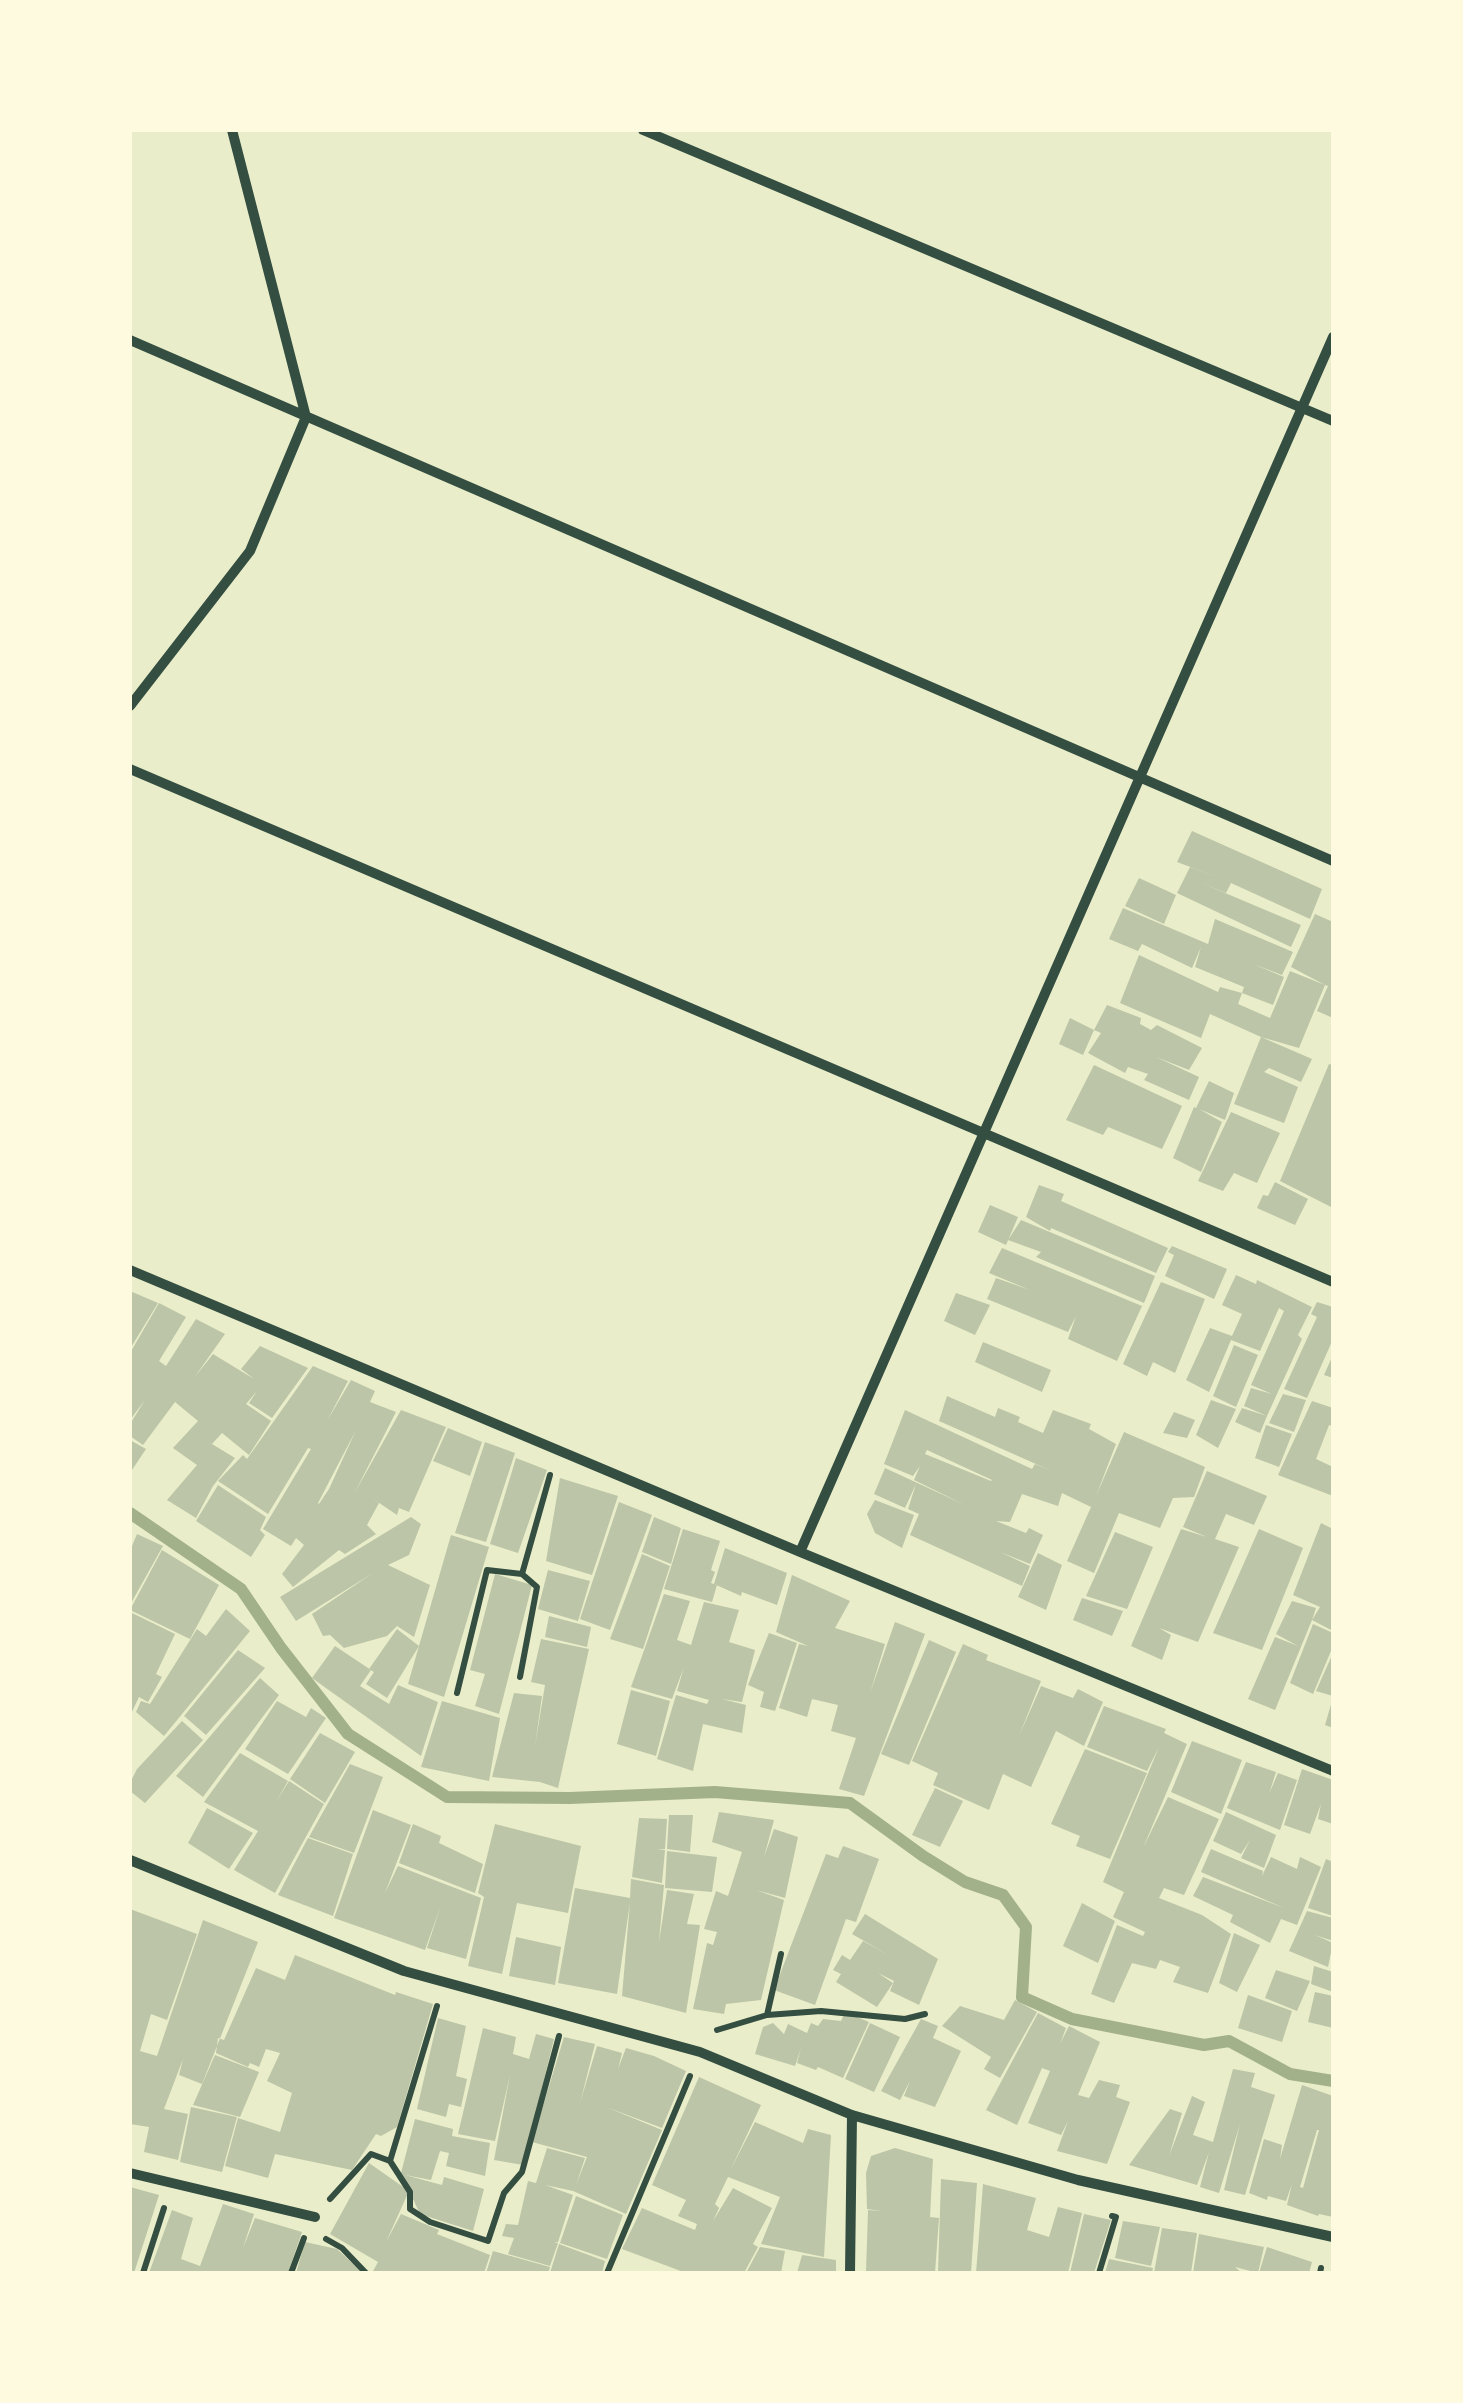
<!DOCTYPE html>
<style>
body{margin:0}
#map{position:relative;width:1463px;height:2403px;overflow:hidden;background:#e9edc9;font-family:"DM Sans",sans-serif}
canvas{display:block}
.frame{position:absolute;inset:0;border:132px solid #fefae0;pointer-events:none}
</style>
<div id="map">
<canvas width="1463" height="2403"></canvas>
<div class="frame"></div>
</div>
<script>
const g = document.querySelector('canvas').getContext('2d');
g.lineJoin = 'round';
const poly = rows => new Path2D(rows.map(r => 'M' + r).join(''));
function strokePath(path, color, width, dash) { g.strokeStyle = color; g.lineWidth = width; g.lineCap = dash ? 'butt' : 'round'; g.setLineDash(dash || []); g.stroke(path); }
function fill(path, color) { g.fillStyle = color; g.fill(path, 'evenodd'); }
const stream = poly([
 [130,1513,241,1589,281,1648,348,1734,447,1797,570,1798,715,1792,850,1803,923,1856,965,1882,1003,1895,1026,1927,1022,1997,1072,2019,1204,2045,1229,2041,1290,2074,1333,2081]
]);
const building = poly([
 [1192,831,1322,889,1310,919,1231,883,1226,893,1199,882,1301,925,1291,947,1177,893,1190,867,1223,879,1177,862],
 [1139,878,1176,895,1164,924,1125,906],
 [1123,908,1208,944,1215,919,1293,952,1282,975,1253,964,1284,977,1273,1005,1242,993,1238,1004,1270,1018,1290,971,1325,985,1291,967,1315,914,1333,922,1333,1018,1317,1011,1328,986,1325,985,1299,1048,1261,1037,1312,1059,1301,1082,1269,1068,1264,1072,1298,1087,1284,1123,1234,1104,1261,1037,1210,1014,1201,1038,1120,1003,1139,955,1218,992,1220,987,1242,993,1244,987,1195,967,1201,947,1192,968,1142,944,1138,951,1109,939],
 [1107,1005,1141,1018,1140,1024,1151,1030,1157,1025,1202,1048,1189,1070,1156,1057,1199,1077,1189,1100,1144,1080,1148,1074,1128,1067,1125,1073,1088,1053,1101,1033,1094,1030],
 [1070,1018,1094,1030,1083,1055,1059,1044],
 [1329,1064,1333,1065,1333,1208,1280,1181],
 [1094,1065,1182,1106,1162,1149,1108,1127,1103,1135,1066,1120],
 [1209,1081,1234,1093,1225,1120,1199,1109,1222,1122,1201,1172,1173,1158,1194,1107,1196,1108],
 [1231,1112,1280,1133,1257,1183,1234,1173,1223,1191,1198,1181],
 [1275,1182,1308,1199,1295,1225,1257,1208,1263,1195,1268,1196],
 [1039,1185,1064,1194,1061,1201,1168,1248,1156,1273,1051,1228,1050,1231,1026,1217],
 [990,1205,1018,1217,1006,1245,978,1232],
 [1021,1220,1155,1276,1144,1303,1036,1257,1041,1252,1008,1240],
 [1172,1246,1227,1269,1214,1299,1165,1276,1174,1255,1168,1252],
 [1002,1248,1142,1306,1117,1361,1068,1339,1076,1316,1068,1332,987,1299,996,1278,1030,1290,989,1273],
 [1236,1275,1256,1284,1257,1280,1312,1307,1298,1335,1302,1339,1267,1416,1244,1406,1251,1388,1272,1394,1251,1385,1284,1311,1279,1308,1260,1351,1231,1340,1209,1392,1186,1380,1210,1328,1232,1336,1242,1314,1222,1305],
 [1161,1282,1205,1299,1175,1373,1153,1362,1147,1376,1123,1364],
 [130,1291,158,1303,130,1349],
 [956,1293,990,1305,975,1335,944,1321],
 [1317,1302,1333,1307,1333,1339,1307,1398,1284,1389,1317,1317,1311,1314],
 [159,1303,186,1317,159,1361,166,1366,196,1319,225,1334,194,1378,213,1354,254,1379,241,1369,260,1346,308,1368,272,1418,249,1403,257,1391,246,1404,271,1421,249,1455,222,1433,212,1444,235,1458,213,1486,196,1518,167,1500,197,1465,173,1448,198,1421,175,1402,143,1445,130,1436,130,1424,145,1400,130,1420,130,1353],
 [983,1342,1051,1370,1042,1392,975,1362],
 [1234,1345,1258,1355,1236,1407,1213,1396],
 [1333,1355,1333,1378,1324,1375],
 [313,1366,348,1381,327,1421,351,1380,375,1391,370,1402,396,1412,354,1494,401,1410,446,1427,409,1512,399,1508,397,1515,366,1494,379,1503,367,1525,376,1534,345,1554,339,1550,293,1587,282,1574,304,1545,296,1538,291,1546,263,1529,311,1449,308,1448,268,1514,218,1481,243,1455,247,1459],
 [356,1430,329,1489,319,1504,318,1503],
 [1283,1394,1306,1400,1294,1432,1269,1423],
 [947,1396,995,1417,998,1408,1020,1417,1018,1422,1043,1433,1053,1410,1091,1424,1089,1429,1116,1444,1096,1496,1124,1432,1205,1467,1194,1497,1173,1498,1160,1528,1119,1513,1094,1573,1067,1561,1091,1507,1062,1493,1058,1506,1022,1494,1010,1522,996,1521,1026,1533,1029,1528,1043,1535,1030,1564,1000,1552,1030,1566,1022,1586,910,1535,919,1514,908,1509,916,1484,905,1508,874,1494,885,1468,965,1505,914,1480,920,1466,913,1476,884,1464,905,1410,1032,1469,1035,1464,1054,1472,939,1421],
 [927,1450,992,1480,991,1481,925,1454],
 [1211,1400,1236,1409,1218,1448,1196,1435],
 [1312,1401,1333,1408,1333,1426,1329,1425,1316,1459,1333,1467,1333,1496,1278,1475],
 [1242,1408,1267,1416,1260,1433,1235,1422],
 [1174,1412,1195,1420,1187,1438,1163,1433],
 [1266,1425,1292,1434,1279,1467,1255,1458],
 [448,1428,482,1442,470,1476,433,1461],
 [130,1440,146,1449,130,1473],
 [485,1442,515,1453,486,1542,455,1533],
 [516,1458,547,1470,518,1553,490,1544],
 [1207,1471,1267,1496,1254,1525,1226,1514,1215,1539,1239,1547,1198,1642,1159,1628,1171,1635,1162,1660,1131,1646,1181,1529,1207,1537,1183,1527],
 [560,1478,618,1496,592,1575,546,1561],
 [218,1485,266,1517,260,1530,265,1535,251,1557,196,1521],
 [875,1500,914,1515,902,1548,875,1533,867,1514],
 [619,1502,652,1515,610,1630,580,1619],
 [411,1517,421,1524,409,1555,388,1565,430,1585,414,1637,397,1626,387,1636,344,1648,330,1635,323,1636,312,1614,373,1573,296,1621,280,1597],
 [654,1517,681,1528,671,1564,642,1552],
 [1321,1523,1333,1529,1333,1631,1312,1620,1275,1710,1248,1699,1275,1637,1298,1646,1276,1634,1292,1601,1316,1608,1312,1620,1320,1607,1293,1595],
 [683,1529,720,1541,711,1570,715,1572,711,1583,717,1585,712,1602,664,1589],
 [1259,1529,1303,1548,1262,1650,1213,1633],
 [1115,1532,1153,1547,1127,1609,1086,1596],
 [137,1534,163,1546,130,1605,130,1551],
 [451,1535,489,1547,444,1697,408,1684],
 [725,1548,787,1573,777,1605,742,1592,741,1596,714,1584],
 [162,1550,219,1585,190,1639,130,1610],
 [1038,1553,1062,1565,1046,1610,1018,1597],
 [642,1554,670,1566,643,1649,610,1639],
 [548,1570,590,1581,578,1621,538,1609],
 [495,1574,532,1585,499,1714,475,1706,485,1674,470,1670],
 [792,1575,850,1601,835,1628,885,1644,870,1693,895,1622,925,1634,864,1796,839,1789,856,1738,831,1731,838,1705,812,1699,807,1717,779,1708,799,1644,808,1646,776,1632],
 [664,1594,690,1601,677,1640,691,1645,704,1602,739,1610,729,1642,755,1650,742,1702,722,1699,746,1705,742,1733,703,1724,693,1771,657,1759,676,1695,707,1704,709,1700,677,1691,684,1667,672,1699,631,1687],
 [1082,1598,1123,1611,1112,1636,1073,1620],
 [226,1609,250,1631,164,1736,136,1712,141,1701,150,1704,197,1629,206,1636],
 [130,1612,175,1634,156,1674,162,1677,148,1702,139,1697,130,1716],
 [549,1616,591,1627,587,1647,545,1637],
 [1313,1624,1333,1633,1333,1646,1313,1694,1290,1683],
 [397,1629,419,1646,387,1698,366,1684,374,1672,369,1669],
 [769,1633,797,1643,775,1711,760,1707,764,1692,748,1685],
 [541,1639,589,1649,558,1788,540,1782,492,1777,514,1693,542,1696,535,1746,545,1685,531,1682],
 [929,1640,956,1652,909,1765,881,1754],
 [963,1644,988,1655,986,1660,1041,1681,1019,1736,1041,1686,1073,1698,1078,1689,1103,1702,1084,1746,1056,1731,1031,1787,1003,1774,989,1810,933,1785,938,1773,912,1761],
 [335,1646,371,1670,360,1686,389,1704,398,1685,438,1702,421,1756,312,1678],
 [238,1650,265,1668,206,1735,184,1716],
 [1333,1653,1333,1696,1316,1691],
 [260,1678,279,1695,203,1797,176,1776],
 [631,1690,670,1701,656,1756,617,1744],
 [277,1701,306,1717,311,1708,326,1718,288,1774,245,1749],
 [442,1701,500,1718,489,1781,421,1767],
 [1332,1701,1333,1701,1333,1728,1325,1725],
 [1104,1706,1166,1729,1164,1733,1187,1744,1143,1848,1168,1797,1219,1819,1184,1895,1164,1888,1159,1898,1202,1915,1231,1934,1208,1993,1173,1982,1180,1967,1160,1960,1156,1969,1132,1963,1114,2003,1091,1994,1117,1925,1143,1936,1145,1932,1113,1917,1124,1892,1103,1882,1159,1747,1147,1771,1087,1747],
 [182,1721,203,1740,145,1803,130,1791,130,1783,137,1769],
 [320,1733,355,1752,325,1803,290,1779],
 [1192,1741,1242,1760,1221,1814,1171,1792],
 [1085,1749,1147,1773,1110,1859,1076,1846,1080,1836,1051,1824],
 [240,1753,288,1781,276,1802,289,1781,324,1804,275,1893,234,1870,258,1831,204,1802],
 [1246,1762,1276,1772,1269,1794,1278,1773,1297,1780,1280,1830,1227,1808],
 [350,1764,383,1777,354,1853,309,1837],
 [1302,1769,1333,1780,1333,1824,1318,1819,1321,1804,1310,1834,1284,1825],
 [935,1788,963,1801,940,1847,912,1835],
 [207,1808,253,1833,229,1869,188,1843],
 [373,1810,411,1825,385,1893,398,1866,481,1898,466,1959,427,1948,441,1905,425,1950,334,1918],
 [719,1812,774,1820,764,1857,774,1829,798,1837,785,1898,756,1890,784,1900,761,2000,726,2004,724,2014,693,2009,707,1943,713,1945,717,1932,704,1929,716,1891,728,1896,742,1852,712,1842],
 [1226,1812,1276,1835,1264,1868,1241,1858,1250,1840,1241,1854,1213,1841],
 [669,1815,693,1815,690,1852,667,1849],
 [639,1818,667,1819,665,1849,657,1849,665,1850,662,1883,632,1877],
 [413,1824,441,1836,439,1843,483,1864,475,1893,399,1863],
 [495,1824,581,1846,568,1913,517,1903,502,1974,468,1966,484,1897,478,1893],
 [308,1838,353,1854,333,1916,278,1895],
 [843,1846,879,1859,856,1922,846,1919,815,2005,774,1990,826,1854,838,1858],
 [1211,1849,1263,1871,1262,1876,1271,1857,1297,1869,1300,1857,1321,1867,1297,1925,1281,1919,1270,1943,1230,1922,1233,1915,1193,1896,1203,1877,1284,1908,1201,1872],
 [667,1851,717,1857,712,1892,665,1888],
 [1326,1859,1333,1862,1333,1916,1308,1908],
 [631,1879,664,1885,659,1942,667,1890,694,1894,687,1924,700,1925,686,2013,622,1996,630,1902,617,1994,558,1983,575,1888,630,1898],
 [1082,1903,1115,1921,1098,1963,1063,1946],
 [130,1909,197,1934,167,2020,151,2014,140,2051,157,2056,203,1920,258,1942,202,2084,179,2075,183,2059,164,2109,188,2114,178,2160,144,2152,149,2127,130,2124],
 [1307,1911,1333,1918,1333,1941,1315,1935,1333,1943,1328,1967,1289,1951],
 [865,1914,938,1959,919,2005,890,1991,894,1981,878,1973,893,1983,877,2007,836,1982,841,1974,833,1970,842,1955,850,1960,863,1941,890,1956,852,1934],
 [1234,1933,1260,1945,1237,1992,1219,1983],
 [516,1937,561,1947,555,1985,509,1976],
 [295,1955,395,1995,396,1992,433,2004,397,2127,381,2136,376,2134,352,2170,275,2154,268,2178,225,2166,238,2118,280,2132,292,2093,267,2081,280,2053,266,2049,259,2067,250,2063,248,2067,216,2053,218,2038,224,2040,256,1968,285,1980],
 [1314,1966,1333,1972,1333,1992,1311,1984],
 [1276,1970,1310,1981,1297,2011,1265,1998],
 [1315,1992,1333,1996,1333,2028,1308,2022],
 [1248,1995,1292,2011,1282,2042,1238,2028],
 [1015,2000,1037,2012,1000,2078,984,2069,991,2057,942,2026,960,2006,1004,2020],
 [845,2012,869,2022,843,2078,818,2067,816,2070,797,2063,801,2048,795,2066,755,2054,763,2027,773,2023,784,2034,788,2024,807,2033,811,2023,818,2026,823,2019,841,2021],
 [1038,2013,1066,2028,1060,2044,1069,2026,1100,2042,1078,2095,1089,2098,1099,2080,1120,2085,1116,2097,1130,2102,1107,2164,1057,2151,1068,2121,1061,2135,1028,2123,1050,2071,1042,2068,1017,2125,986,2110],
 [438,2018,466,2026,456,2076,467,2079,461,2107,449,2104,446,2117,417,2109],
 [921,2019,938,2026,933,2038,961,2051,935,2107,904,2096,910,2081,900,2100,881,2091],
 [870,2023,900,2037,874,2092,845,2079],
 [483,2028,516,2037,513,2054,529,2059,536,2034,554,2039,523,2165,494,2160,510,2075,495,2141,458,2134],
 [564,2037,595,2044,580,2103,597,2046,622,2053,618,2069,626,2048,654,2056,686,2071,662,2128,606,2107,662,2130,626,2214,573,2191,545,2185,573,2195,558,2242,554,2242,558,2243,550,2266,508,2254,514,2238,502,2236,506,2224,518,2225,528,2181,536,2183,547,2148,585,2158,576,2185,587,2157,532,2142],
 [215,2055,259,2072,240,2117,193,2105],
 [1233,2069,1255,2073,1251,2087,1275,2095,1245,2195,1224,2190,1240,2124,1219,2193,1200,2187,1209,2152,1197,2185,1129,2165,1170,2109,1182,2113,1169,2156,1192,2096,1205,2102,1193,2135,1213,2142],
 [699,2077,761,2105,730,2171,755,2122,803,2143,808,2129,831,2135,824,2257,761,2244,780,2197,728,2177,715,2204,719,2208,713,2221,733,2188,772,2208,753,2244,758,2247,744,2273,686,2273,622,2249,642,2208,695,2230,697,2224,678,2216,686,2200,652,2185],
 [1302,2085,1333,2096,1333,2217,1319,2214,1318,2216,1287,2205,1292,2184,1286,2201,1268,2196,1267,2200,1249,2193,1264,2139,1282,2145,1280,2159],
 [1317,2130,1319,2130,1303,2188,1300,2187],
 [191,2107,237,2117,222,2172,180,2162],
 [415,2119,453,2129,452,2136,490,2143,485,2176,446,2166,449,2153,440,2151,431,2180,405,2175,442,2185,444,2177,484,2189,473,2231,420,2214,401,2173],
 [895,2148,933,2159,930,2217,939,2218,935,2273,866,2272,868,2210,882,2211,867,2209,866,2173,871,2156],
 [369,2163,409,2191,386,2242,401,2214,439,2230,437,2234,490,2255,484,2273,372,2273,378,2262,330,2234],
 [941,2179,977,2183,971,2273,938,2273],
 [983,2184,1036,2198,1027,2230,1049,2237,1058,2207,1082,2213,1068,2273,976,2273],
 [130,2187,159,2195,134,2273,130,2273],
 [576,2196,623,2215,607,2259,560,2243],
 [223,2204,254,2214,243,2248,255,2218,302,2232,288,2273,149,2273,172,2210,193,2218,181,2259,200,2266],
 [1084,2214,1111,2220,1094,2273,1070,2273],
 [1123,2221,1160,2227,1151,2266,1115,2258],
 [1162,2228,1197,2233,1191,2273,1154,2273],
 [1199,2234,1264,2247,1258,2273,1235,2267,1242,2273,1193,2273],
 [305,2242,337,2249,363,2273,296,2273],
 [559,2244,605,2261,602,2273,550,2273],
 [760,2247,785,2251,781,2273,746,2273],
 [1267,2247,1312,2262,1309,2273,1259,2273],
 [493,2251,550,2267,548,2273,486,2273],
 [802,2255,836,2260,836,2273,797,2273],
 [1109,2259,1153,2268,1152,2273,1105,2273]
]);
const path = poly([
 [522,1574,550,1475],
 [457,1693,487,1570,522,1574,537,1587,520,1677],
 [767,2015,781,1954],
 [717,2030,767,2015,821,2011,905,2019,925,2014],
 [390,2161,410,2192,410,2209,430,2222,488,2241,504,2193,522,2172,559,2036],
 [330,2199,371,2154,390,2161,437,2006],
 [326,2239,342,2248,366,2273],
 [143,2273,164,2208],
 [291,2273,304,2238],
 [607,2273,690,2076],
 [1099,2273,1116,2217,1112,2216],
 [1320,2273,1321,2268]
]);
const minor = poly([
 [643,130,1333,421],
 [130,340,1333,861],
 [130,706,250,551,306,417,232,130],
 [130,769,1333,1282],
 [130,1270,800,1552,1333,1771],
 [800,1552,1333,337],
 [130,1860,404,1971,700,2052,852,2115,1078,2180,1333,2237],
 [130,2173,315,2217],
 [850,2273,852,2115]
]);
strokePath(stream, '#a3b18a', 12);
fill(building, '#bcc5a7');
strokePath(path, '#344e41', 6);
strokePath(minor, '#344e41', 10);
</script>
